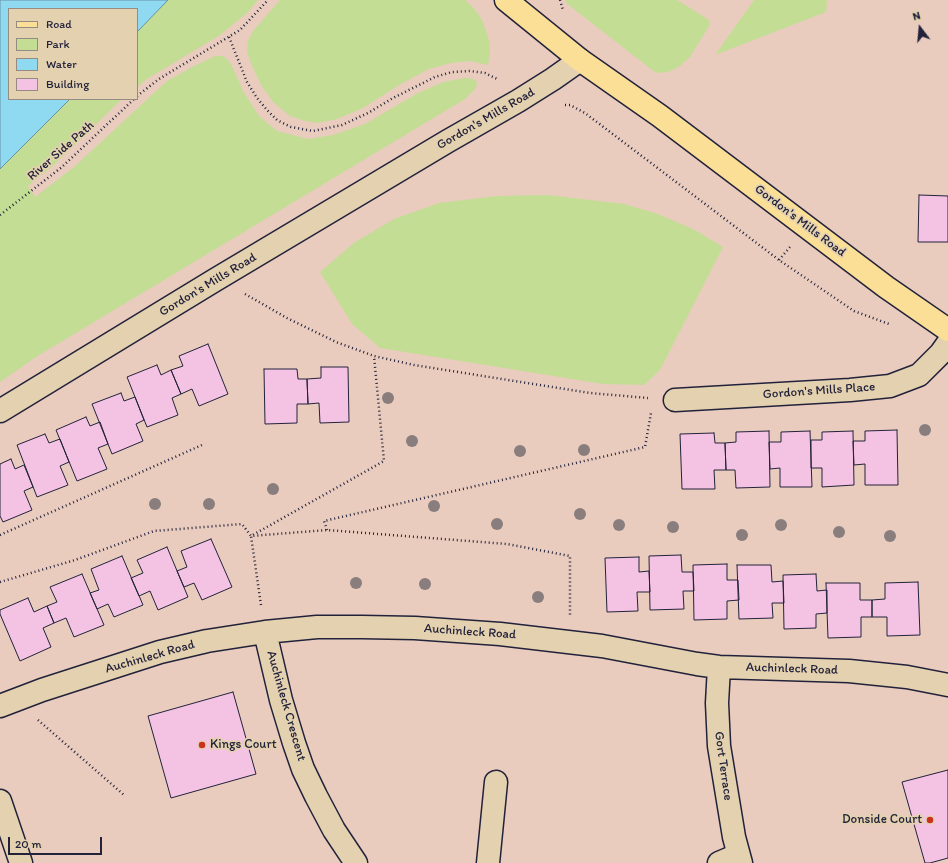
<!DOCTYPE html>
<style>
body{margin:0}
#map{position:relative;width:948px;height:863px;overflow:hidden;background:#e9ccbe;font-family:Itim,sans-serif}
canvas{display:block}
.legend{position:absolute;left:8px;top:8px;width:130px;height:92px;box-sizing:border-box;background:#e4d1af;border:1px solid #968b81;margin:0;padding:5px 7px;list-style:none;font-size:12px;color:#22223b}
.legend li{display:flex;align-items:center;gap:8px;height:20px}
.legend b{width:20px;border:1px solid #968b81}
.north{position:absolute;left:900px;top:8px;width:40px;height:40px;-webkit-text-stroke:3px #e4d1af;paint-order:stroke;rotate:344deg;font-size:11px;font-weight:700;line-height:16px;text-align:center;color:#22223b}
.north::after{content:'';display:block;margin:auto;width:14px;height:18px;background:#22223b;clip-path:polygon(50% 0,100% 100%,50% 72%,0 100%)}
.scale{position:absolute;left:8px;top:837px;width:94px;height:18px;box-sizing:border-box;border:2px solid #22223b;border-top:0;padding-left:5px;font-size:12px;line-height:14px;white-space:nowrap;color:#22223b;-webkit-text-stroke:3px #e4d1af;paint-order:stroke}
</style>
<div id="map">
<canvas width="948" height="863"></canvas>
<ul class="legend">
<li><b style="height:5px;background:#fbdf96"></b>Road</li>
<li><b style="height:11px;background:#c3dd94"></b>Park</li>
<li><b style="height:11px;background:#90daf1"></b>Water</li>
<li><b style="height:11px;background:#f4c2e2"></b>Building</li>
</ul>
<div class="north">N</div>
<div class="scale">20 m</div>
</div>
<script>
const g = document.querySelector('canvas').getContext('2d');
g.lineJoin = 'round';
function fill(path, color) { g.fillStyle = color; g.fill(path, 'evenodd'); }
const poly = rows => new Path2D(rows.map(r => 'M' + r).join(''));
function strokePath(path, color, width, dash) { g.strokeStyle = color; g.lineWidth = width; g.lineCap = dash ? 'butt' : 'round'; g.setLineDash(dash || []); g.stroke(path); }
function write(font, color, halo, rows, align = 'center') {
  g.font = font + ' Itim,sans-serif'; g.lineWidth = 3.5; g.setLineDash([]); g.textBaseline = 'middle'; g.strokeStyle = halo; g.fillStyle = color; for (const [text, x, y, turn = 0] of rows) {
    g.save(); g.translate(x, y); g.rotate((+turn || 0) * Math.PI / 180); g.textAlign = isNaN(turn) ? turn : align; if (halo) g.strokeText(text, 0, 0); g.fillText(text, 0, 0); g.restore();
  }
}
const green = poly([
 [168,0,258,0,248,12,220,35,147,79,137,87,137,32],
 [280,0,465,0,472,6,481,18,486,30,489,41,490,52,488,65,470,61,451,63,429,69,399,85,363,108,337,119,317,123,305,121,290,116,274,103,261,85,252,66,247,52,248,41,253,31],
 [566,0,677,0,706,18,709,21,709,26,690,57,679,67,668,72,656,73,566,3],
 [754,0,827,0,826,12,715,55],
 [215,56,223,56,229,61,233,68,243,91,259,116,277,131,308,139,333,135,365,124,418,93,443,82,465,78,474,79,477,82,476,88,465,99,36,357,0,382,0,169,70,99,122,99,54,165,28,186,35,197,74,167,167,81,194,66],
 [548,195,624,204,658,214,695,230,723,247,660,370,644,385,603,384,380,348,352,324,320,272,355,242,394,219,439,203,497,196]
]);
const water = poly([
 [0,0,168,0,137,32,137,9,9,9,9,99,70,99,0,169,0,0]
]);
const building = poly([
 [919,195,948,196,948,242,918,242,919,195],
 [208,344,228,394,199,406,192,389,181,394,171,370,183,366,179,356,208,344],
 [157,365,161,375,171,370,181,394,172,398,178,415,147,427,127,377,157,365],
 [321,367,348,367,349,422,320,423,319,403,308,404,307,379,321,378,321,367],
 [264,369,297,369,298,379,307,379,308,404,297,404,297,423,265,424,264,369],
 [121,393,124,401,135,397,144,420,136,424,143,441,112,454,92,404,121,393],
 [86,417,90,426,100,422,108,444,98,448,107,469,77,481,56,430,86,417],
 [897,430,898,485,865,485,865,464,854,465,853,441,865,441,865,431,897,430],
 [769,431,770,487,736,488,735,470,726,470,725,443,736,442,736,432,769,431],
 [810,431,812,487,780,487,780,468,770,469,769,442,781,442,781,432,810,431],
 [853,431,854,485,822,487,822,468,811,468,811,440,822,440,822,432,853,431],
 [714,433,715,443,725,443,726,470,714,470,715,489,682,489,680,434,714,433],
 [45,434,49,443,60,439,69,462,60,466,68,485,37,497,17,445,45,434],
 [11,459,15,469,24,465,33,487,24,491,32,510,3,522,0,516,0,464,11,459],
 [211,539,232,587,202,600,194,583,184,587,177,571,187,567,181,551,211,539],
 [167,547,188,597,158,610,150,591,139,596,131,578,143,573,137,560,167,547],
 [681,555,682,572,693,572,694,591,683,591,684,609,650,610,649,556,681,555],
 [122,556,143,605,114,617,108,604,97,609,90,593,99,590,91,569,122,556],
 [639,557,639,572,649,571,650,592,637,592,638,611,607,612,605,558,639,557],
 [727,564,727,580,738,580,739,600,727,601,727,619,694,620,693,565,727,564],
 [737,565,771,565,772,582,783,581,784,603,772,603,773,618,739,619,737,565],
 [82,574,104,625,74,637,66,618,54,623,47,606,57,602,50,587,82,574],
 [816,574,817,591,827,590,827,613,816,614,816,628,784,629,783,575,816,574],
 [918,582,920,635,887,636,887,617,872,617,872,600,885,599,885,583,918,582],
 [826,583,860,583,860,600,872,600,872,617,861,617,861,637,828,638,826,583],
 [28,598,34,612,47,606,54,623,43,628,51,647,20,661,0,614,0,610,28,598],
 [233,692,256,774,171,798,148,716,233,692],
 [948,770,948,858,930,863,925,863,902,782,948,770]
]);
const path = poly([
 [560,0,563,10],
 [229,37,247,82,257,98,267,110,277,120,291,127,313,131,342,125,368,113,393,98,435,77,452,72,470,71,485,73,499,80],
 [137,96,159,79,240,30,268,0],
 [565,105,570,105,585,113,779,260,854,311,889,324],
 [0,215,62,167,134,99],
 [779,260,790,247],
 [245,294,287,318,336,342,374,356,414,365,590,393,648,398],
 [327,530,324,521,645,447,651,413],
 [0,535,202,445],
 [0,582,75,560,154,531,242,524,251,536,327,530,507,544,570,556,570,615],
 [261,605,251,536,384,461,374,356],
 [38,720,124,795]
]);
const minor = poly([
 [675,400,850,390,890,386,919,375,941,353,948,343],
 [0,411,215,280,448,141,518,101,553,79,580,60],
 [265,632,281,700,294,743,303,769,316,796,334,830,356,863],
 [719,667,717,703,719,746,734,837,741,863],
 [0,706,42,690,160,652,207,641,265,632,317,627,362,627,415,628,500,634,602,646,697,664,719,667,849,671,907,677,948,685],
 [0,801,21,863],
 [488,863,496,782],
 [719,863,738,855]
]);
const major = poly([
 [506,0,580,60,660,116,886,287,948,330]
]);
const trees = [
 [388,398],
 [925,430],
 [412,441],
 [584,450],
 [520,451],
 [273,489],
 [155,504],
 [209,504],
 [434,506],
 [580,514],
 [497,524],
 [619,525],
 [781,525],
 [673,527],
 [839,532],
 [742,535],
 [890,536],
 [356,583],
 [425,584],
 [538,597]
];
const markers = [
 [202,745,4,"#c8321e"],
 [930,820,4,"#c8321e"]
];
const streetNames = [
 ["Gordon's Mills Road",486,119,-30],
 ["River Side Path",61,151,-41],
 ["Gordon's Mills Road",800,221,37],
 ["Gordon's Mills Road",208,285,-31],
 ["Gordon's Mills Place",819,391,-4],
 ["Auchinleck Road",470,632,4],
 ["Auchinleck Road",150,657,-16],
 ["Auchinleck Road",792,669,2],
 ["Auchinleck Crescent",286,706,74],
 ["Gort Terrace",723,766,82]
];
const poiNames = [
 ["Kings Court",210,745],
 ["Donside Court",922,820,"right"]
];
fill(green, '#c3dd94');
fill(water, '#90daf1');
strokePath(water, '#6490a8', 1);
fill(building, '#f4c2e2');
strokePath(building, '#22223b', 1);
strokePath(minor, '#22223b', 25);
strokePath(major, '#22223b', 25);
strokePath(path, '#22223b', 2.5, [1, 3]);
strokePath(minor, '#e4d1af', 22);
strokePath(major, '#fbdf96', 22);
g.fillStyle = '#897e7d';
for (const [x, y] of trees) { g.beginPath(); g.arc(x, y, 6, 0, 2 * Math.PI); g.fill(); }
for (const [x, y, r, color] of markers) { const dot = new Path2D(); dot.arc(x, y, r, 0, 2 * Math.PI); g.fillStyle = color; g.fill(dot); strokePath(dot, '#e4d1af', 1.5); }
write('13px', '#22223b', '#e4d1af', streetNames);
write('13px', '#22223b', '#e4d1af', poiNames, 'left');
</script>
